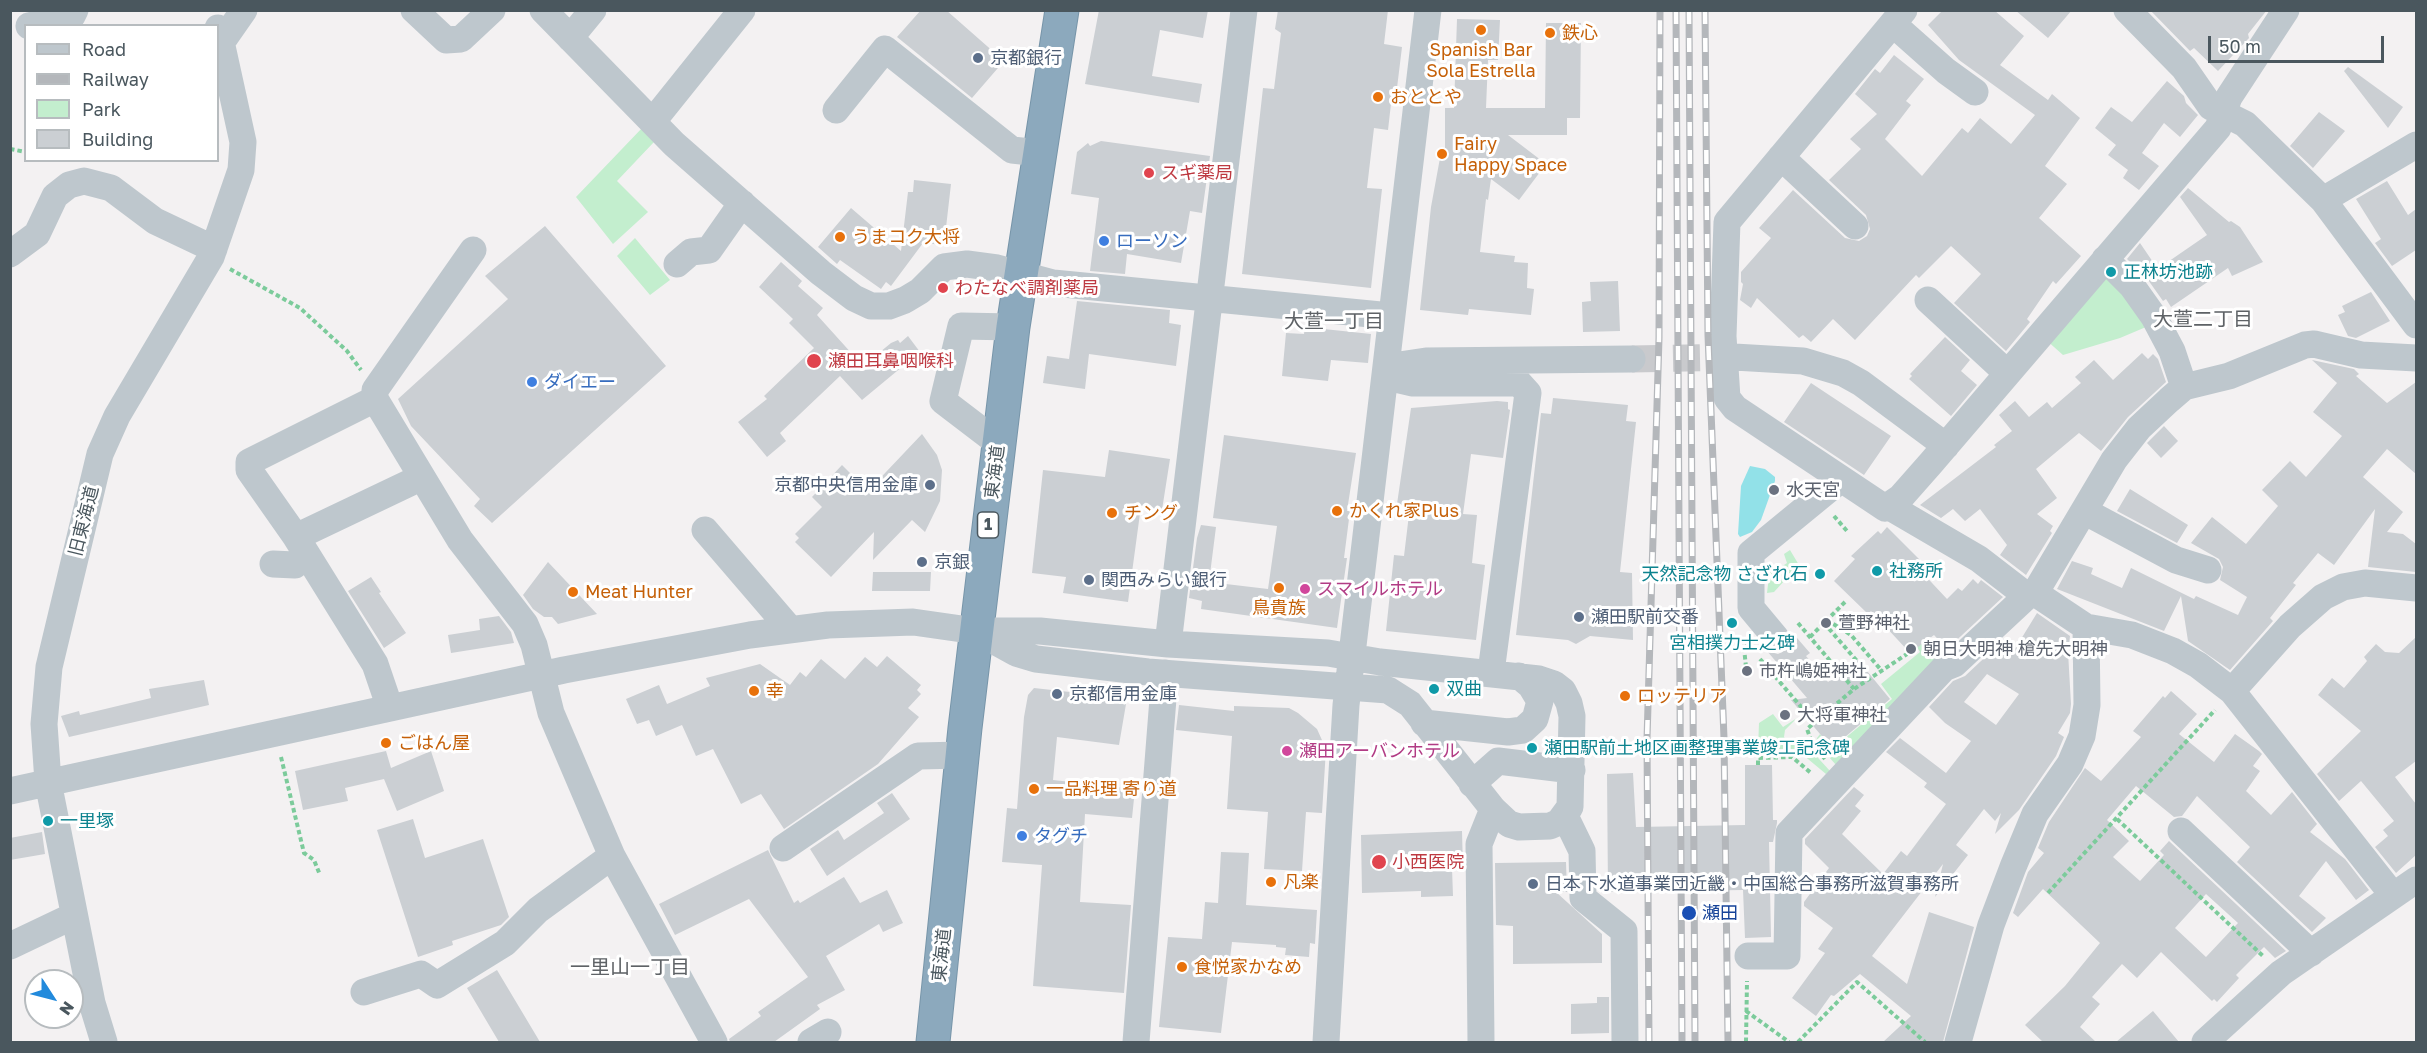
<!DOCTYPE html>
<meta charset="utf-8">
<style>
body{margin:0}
#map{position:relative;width:2427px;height:1053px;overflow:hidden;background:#f3f1f2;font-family:"Golos Text",sans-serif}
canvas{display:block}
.frame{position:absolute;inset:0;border:12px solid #4a575e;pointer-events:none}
.legend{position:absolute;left:24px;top:24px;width:195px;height:138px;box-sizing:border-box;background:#fff;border:2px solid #b7bcbf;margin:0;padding:8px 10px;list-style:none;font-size:18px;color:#4a575e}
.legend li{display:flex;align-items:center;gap:12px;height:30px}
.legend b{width:30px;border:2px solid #b7bcbf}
.north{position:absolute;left:24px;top:969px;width:60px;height:60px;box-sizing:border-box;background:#fff;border:2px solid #b7bcbf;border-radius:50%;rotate:126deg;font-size:16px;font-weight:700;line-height:24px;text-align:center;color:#4a575e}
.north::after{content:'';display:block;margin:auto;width:21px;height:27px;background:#228adc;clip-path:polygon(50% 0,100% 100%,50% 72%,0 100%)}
.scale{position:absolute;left:2208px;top:36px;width:176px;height:27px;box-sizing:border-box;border:3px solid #4a575e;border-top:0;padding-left:8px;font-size:18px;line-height:21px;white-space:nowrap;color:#4a575e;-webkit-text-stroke:4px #fff;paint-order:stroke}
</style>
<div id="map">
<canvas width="2427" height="1053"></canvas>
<div class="frame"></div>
<ul class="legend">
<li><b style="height:8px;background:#bec7cd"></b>Road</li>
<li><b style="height:8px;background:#b4b7bb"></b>Railway</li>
<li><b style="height:16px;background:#c3eece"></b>Park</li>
<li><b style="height:16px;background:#cbcfd3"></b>Building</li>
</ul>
<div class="north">N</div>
<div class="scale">50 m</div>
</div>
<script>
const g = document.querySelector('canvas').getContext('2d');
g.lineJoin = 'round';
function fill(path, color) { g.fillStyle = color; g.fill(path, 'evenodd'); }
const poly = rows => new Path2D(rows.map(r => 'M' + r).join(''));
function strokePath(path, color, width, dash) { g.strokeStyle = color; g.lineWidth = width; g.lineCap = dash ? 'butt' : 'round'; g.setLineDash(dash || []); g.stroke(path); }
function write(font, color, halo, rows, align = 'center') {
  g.font = font + ' "Golos Text","Noto Sans JP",sans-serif'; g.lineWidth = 6; g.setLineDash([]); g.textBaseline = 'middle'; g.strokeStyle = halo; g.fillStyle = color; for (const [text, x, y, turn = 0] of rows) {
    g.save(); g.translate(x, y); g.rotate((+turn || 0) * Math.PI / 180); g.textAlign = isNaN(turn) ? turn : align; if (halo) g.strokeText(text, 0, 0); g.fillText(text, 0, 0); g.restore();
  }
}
const green = poly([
 [643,127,654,142,617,181,648,212,613,244,576,197],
 [635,238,670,280,650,295,617,256],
 [2102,276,2117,282,2146,327,2120,338,2063,355,2045,339],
 [1790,550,1799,565,1774,592,1767,593,1770,568,1775,571,1787,563,1784,554],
 [1926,633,1945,653,1836,765,1816,742,1817,738,1820,734,1832,749,1892,699,1881,684,1920,652,1917,647],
 [1773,714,1783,727,1797,718,1785,730,1784,737,1787,741,1799,737,1830,771,1826,774,1796,749,1758,749,1759,723]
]);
const water = poly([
 [1750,466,1765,469,1775,477,1775,481,1761,520,1752,532,1740,537,1738,534,1741,486]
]);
const building = poly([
 [921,10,946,10,1004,61,972,98,897,37],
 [1099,10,1208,10,1203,38,1160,30,1152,76,1202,84,1199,103,1085,84],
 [1278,10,1388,10,1384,44,1402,47,1396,96,1392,95,1388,130,1374,128,1367,188,1382,189,1371,288,1242,274,1263,88,1274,89,1281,33,1275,29],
 [1943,10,1994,10,2024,36,2000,65,2048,100,2052,94,2080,118,2045,166,2067,184,2039,218,2081,256,2056,284,2053,281,2027,319,2030,322,2006,351,1954,303,1981,274,1951,246,1919,278,1916,275,1855,340,1833,319,1811,342,1803,335,1799,338,1757,298,1751,308,1740,300,1743,284,1741,282,1741,272,1771,238,1759,228,1793,190,1845,238,1859,241,1867,236,1870,229,1866,215,1829,180,1861,149,1850,139,1877,114,1855,94,1875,69,1880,73,1894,55,1924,79,1906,101,1911,105,1885,139,1922,176,1962,128,1968,133,1980,118,2011,144,2035,115,1959,60,1928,25],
 [2015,10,2072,10,2048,38],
 [2150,10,2267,10,2248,34,2249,38,2218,71,2194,48,2190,51],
 [1457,19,1500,20,1498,60,1488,60,1486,108,1545,108,1546,23,1581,23,1580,118,1567,118,1567,135,1508,135,1546,164,1519,200,1491,179,1488,200,1486,199,1480,252,1515,256,1514,262,1528,263,1527,288,1534,289,1531,315,1469,309,1468,315,1420,310,1431,207,1440,158,1445,159,1445,108,1454,108],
 [2348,67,2403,107,2388,128,2344,71],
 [2167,81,2184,96,2186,103,2198,115,2180,137,2164,123,2142,153,2159,166,2139,190,2123,178,2128,170,2108,155,2116,145,2095,128,2111,107,2132,122],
 [2319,112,2345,131,2313,168,2290,146],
 [1101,141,1210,156,1202,213,1190,211,1181,263,1127,254,1125,274,1090,271,1099,198,1071,194,1077,152,1088,143,1090,146],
 [914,180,951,184,944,245,923,243,891,286,886,282,881,289,840,260,837,264,818,247,851,208,901,251,908,192,913,192],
 [2387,181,2408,215,2416,209,2416,250,2392,266,2375,243,2381,239,2356,199],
 [2188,188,2229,222,2231,221,2240,227,2263,262,2232,276,2228,268,2171,307,2166,299,2163,301,2146,277,2207,235,2180,197],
 [545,226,666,366,492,523,474,506,480,499,411,426,398,399,508,299,485,276],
 [2140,243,2157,268,2145,277,2127,259],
 [781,262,802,281,798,286,823,308,817,315,863,366,891,343,898,340,900,343,908,336,920,352,862,400,840,376,780,433,786,441,767,457,738,422,767,399,764,396,814,348,789,323,793,319,759,287],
 [1618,281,1620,331,1583,332,1582,302,1591,301,1590,282],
 [2371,292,2390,321,2356,338,2348,336,2338,315,2345,312,2342,306],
 [1077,301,1170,310,1169,323,1181,325,1176,366,1089,354,1085,389,1043,383,1047,356,1069,359],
 [1305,327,1371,334,1368,363,1331,360,1328,381,1282,376,1286,333,1304,334],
 [1945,337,1970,360,1961,371,1977,385,1951,416,1909,379,1912,376,1910,374],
 [2142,353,2148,359,2153,354,2158,359,2166,382,2128,417,2101,451,2079,433,2036,469,2057,498,2037,514,2053,526,2050,531,2052,533,2026,575,2000,555,2007,545,1980,509,1965,521,1953,509,1941,518,1920,505,1996,447,1994,445,2012,431,1999,415,2015,401,2029,417,2047,402,2052,408,2081,383,2075,377,2094,360,2113,380],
 [2312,360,2354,369,2359,374,2356,376,2387,403,2416,382,2416,474,2387,449,2363,477,2403,512,2387,532,2403,534,2416,544,2416,572,2368,567,2375,509,2334,565,2318,553,2293,583,2296,585,2270,618,2273,621,2230,670,2188,641,2181,596,2164,631,2057,589,2072,561,2093,568,2091,574,2122,588,2131,568,2194,599,2196,596,2238,615,2247,597,2220,580,2223,567,2219,559,2191,543,2212,517,2246,544,2278,506,2262,490,2290,461,2306,477,2342,436,2313,412,2337,383],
 [1811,383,1891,436,1864,475,1784,422],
 [1553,398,1628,405,1626,421,1636,422,1620,572,1632,573,1633,640,1590,636,1576,644,1568,640,1516,635,1541,413,1551,414],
 [1497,401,1508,402,1508,409,1510,410,1503,458,1471,454,1463,514,1477,515,1472,563,1485,565,1476,640,1386,631,1394,555,1404,556,1410,506,1397,504,1411,408],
 [2164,426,2178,441,2161,458,2147,443],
 [922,434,937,455,942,470,940,501,925,532,912,520,873,560,874,532,831,577,795,542,799,538,795,534,822,507,812,497,842,465,868,491],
 [1224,435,1356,453,1347,511,1350,511,1344,558,1347,558,1337,628,1201,609,1202,601,1189,598,1197,538,1201,525,1216,527,1209,582,1268,589,1277,526,1213,518],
 [1109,450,1170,459,1162,510,1141,506,1128,602,1063,593,1066,577,1032,573,1043,470,1105,477],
 [2130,489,2188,525,2177,543,2117,511],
 [1887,527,1923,563,1918,568,1947,599,1958,588,1962,591,1973,579,1978,584,1981,580,2003,597,1947,649,1934,635,1910,653,1871,611,1868,614,1834,581,1855,559,1851,556,1878,531,1881,534],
 [548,562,597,614,558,624,552,617,544,617,533,609,523,595],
 [873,572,931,572,930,591,872,591],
 [371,577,381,592,379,593,406,633,384,648,348,591],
 [2037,613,2070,636,2068,652,2071,704,2070,713,2058,733,2064,737,2056,756,2019,810,1995,834,2001,813,1995,821,1984,809,1956,845,1968,855,1935,897,1943,864,1872,956,1907,984,1929,912,1974,927,1943,1042,1883,1042,1911,1016,1860,974,1834,996,1831,995,1816,1016,1792,998,1825,953,1818,949,1833,928,1804,906,1804,902,1829,868,1805,844,1805,839,1854,787,1864,795,1855,806,1861,811,1842,834,1883,874,1901,851,1907,856,1946,804,1924,787,1927,783,1886,752,1900,738,1946,773,1971,741,1945,723,1929,707,1953,681,1965,676,1996,647,2010,657],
 [1987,674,2019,694,1996,725,1964,702],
 [499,616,511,632,514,643,451,653,448,635,480,630,479,619],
 [1791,631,1810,653,1806,656,1828,682,1858,660,1890,699,1832,748,1791,700,1807,698,1767,651,1778,654,1786,650,1791,643],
 [2416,637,2416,761,2395,777,2416,804,2416,855,2396,873,2375,847,2388,836,2383,830,2394,821,2361,781,2339,801,2317,774,2361,731,2318,695,2332,678,2344,688,2367,661,2364,657,2376,644,2385,652,2399,653],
 [887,656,921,685,917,690,921,694,908,708,919,717,878,764,784,829,761,794,741,804,713,749,696,756,682,725,656,736,649,720,637,724,626,699,659,685,667,704,710,686,706,678,760,664,790,685,800,672,806,677,821,659,845,679,865,657,877,667],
 [204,680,209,705,69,737,61,716,79,711,80,715,151,698,149,689],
 [1034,688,1115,697,1115,702,1126,704,1119,745,1057,737,1053,780,1135,789,1132,818,1085,814,1080,902,1131,905,1124,993,1033,986,1042,865,1002,862,1007,808,1017,809,1024,717,1028,695],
 [2171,691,2197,714,2179,734,2214,762,2235,734,2259,751,2262,754,2253,766,2260,771,2246,791,2271,815,2292,792,2317,824,2310,832,2345,859,2369,890,2356,900,2326,861,2299,896,2326,918,2312,932,2237,862,2250,847,2197,796,2182,816,2174,817,2136,786,2107,820,2129,841,2113,857,2140,881,2164,855,2160,851,2169,841,2286,951,2275,958,2264,947,2236,975,2239,978,2217,1002,2214,999,2212,1001,2161,952,2137,978,2122,964,2092,997,2100,1004,2080,1027,2096,1042,2043,1042,2025,1025,2065,986,2100,943,2043,889,2018,917,2013,913,2028,872,2044,853,2038,848,2049,822,2085,768,2101,781,2141,737,2133,731,2163,696,2165,698],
 [2206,894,2238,923,2206,957,2175,928],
 [1179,705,1234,711,1234,706,1289,708,1298,713,1317,729,1326,749,1322,813,1306,812,1302,871,1264,869,1268,812,1227,809,1232,736,1176,730],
 [386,751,391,768,431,751,444,791,397,811,384,779,345,788,348,801,303,810,295,771],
 [1745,765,1772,765,1773,820,1777,820,1777,823,1773,842,1769,842,1771,937,1745,938,1743,890,1608,892,1607,774,1633,773,1636,827,1745,825],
 [892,793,910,819,827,876,810,849,838,830,844,840,884,813,877,803],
 [413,819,425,858,483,839,509,917,501,925,452,941,453,945,418,957,377,830],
 [1462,831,1463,868,1452,868,1453,896,1421,897,1421,891,1362,893,1361,835],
 [42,832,45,854,10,860,10,838],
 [768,850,794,903,798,900,800,903,844,877,860,903,887,890,903,923,883,932,879,924,826,956,845,990,817,1005,820,1009,774,1042,730,1042,729,1039,761,1016,758,1012,808,977,749,899,675,935,659,904],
 [1221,852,1249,853,1246,905,1317,910,1315,944,1310,943,1309,957,1285,955,1286,948,1276,947,1276,945,1232,942,1221,1033,1159,1027,1168,937,1202,939,1205,902,1218,903],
 [1566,862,1567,892,1556,892,1602,934,1602,963,1513,964,1513,926,1496,925,1495,863],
 [497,970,540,1042,499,1042,467,988],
 [1597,997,1609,997,1609,1033,1571,1034,1571,1004,1597,1003],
 [2153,1011,2179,1042,2116,1042]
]);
const minorTunnel = poly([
 [1632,359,1734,357]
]);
const path = poly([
 [10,149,26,152],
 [230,269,300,308,347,351,361,370],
 [1834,516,1847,531],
 [1827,620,1851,635,1882,671],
 [1798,623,1854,689],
 [1824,623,1857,661],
 [1810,637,1846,601],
 [1760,659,1815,723],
 [1746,667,1744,648,1749,644],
 [1833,707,1844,721],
 [281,757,304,853,314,860,320,875],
 [1825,759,1812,743,1807,729,1854,689,1907,654],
 [1758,765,1758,758,1792,757,1811,773],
 [2117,819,2263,956],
 [2048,893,2215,710],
 [1746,1011,1789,1042],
 [1746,1042,1747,981],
 [1798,1042,1857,982,1925,1042]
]);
const minor = poly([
 [414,10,446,40,461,39,492,10],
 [543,10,674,144,821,273,854,298,871,306,889,306,905,300,920,291,944,267,967,264,997,268,1053,283,1391,316],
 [1904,10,1727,222,1723,336,1727,398,1735,408,1885,508,1901,497,1931,463,2218,128,2229,97,2286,10],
 [2127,10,2184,68,2211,107,2245,124,2323,200,2416,325],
 [1893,24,1946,71,1975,92],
 [29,26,72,16,75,10],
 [570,38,593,10],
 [221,43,244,10],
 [836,110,885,49,1012,150,1040,153],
 [653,121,742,10],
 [1781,157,1855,226],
 [2323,200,2416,145],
 [473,250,375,390,375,399,460,540,525,624,534,645,551,713,612,856,714,1042],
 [10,254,37,234,55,196,69,185,84,181,111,188,155,221,214,249],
 [2105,259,2132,286,2154,317,2172,351,2184,387],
 [677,264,691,252,709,250,742,203],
 [1928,300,2007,373],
 [1734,357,1803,361,1843,373,1861,383,1946,446],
 [1386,367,1400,380,1413,383,1519,383,1528,393,1491,672],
 [1386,367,1426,361,1632,359],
 [998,443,943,401,961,326,1013,327],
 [1890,507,1979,559,2027,596],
 [2084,511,2176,560,2208,570],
 [705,530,790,629],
 [296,537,249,470,249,462,375,399],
 [273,564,295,565],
 [2035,593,2086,627,2132,635,2173,651,2198,665,2232,691,2392,894],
 [1776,638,1751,608,1751,553,1840,480],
 [1168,644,1244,10],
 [2232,691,2290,626,2323,597,2343,587,2365,583,2416,588],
 [390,708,375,664,296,537,422,477],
 [1424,723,1508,732,1523,730,1535,719,1540,701,1531,686,1519,676],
 [1472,784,1498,761,1572,770],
 [10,791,564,670,750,635,828,625,913,622,976,631,1040,631,1168,644,1328,653,1380,662,1539,679,1554,684,1563,691,1569,703,1572,716,1570,807,1559,822,1550,826,1519,827,1509,824,1493,809,1410,704,1388,690,1148,672,1036,659,1016,653,976,631],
 [1565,816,1582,851,1583,898,1624,931,1625,1042],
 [2181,831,2311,953],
 [783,848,918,756,962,755],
 [10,946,73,916],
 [1748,956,1787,956,1789,833,1944,668,1954,664,2027,596,2035,593,2114,460,2139,428,2169,400,2184,387,2229,376,2305,345,2314,344,2361,355,2416,358],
 [364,992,421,974,437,985,505,943,538,910,612,856],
 [104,1042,92,1003,48,782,44,724,49,667,100,454,117,416,211,257,241,170,243,142,218,28],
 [811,1042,828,1032],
 [1136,1042,1165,673],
 [1326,1042,1346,705,1428,10],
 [1481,1042,1479,844,1493,809],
 [1958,1042,1991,925,2013,867,2035,814,2070,764,2082,736,2087,705,2086,627],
 [2205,1042,2281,973,2416,880]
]);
const highway = poly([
 [933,1042,965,728,1013,327,1062,10]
]);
const rail = poly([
 [1676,10,1682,1042],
 [1689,10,1695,1042],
 [1705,10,1708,335,1724,738,1728,1042],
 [1649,1042,1647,739,1659,338,1660,10]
]);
const markers = [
 [1481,30,6,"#e8710a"],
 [1550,33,6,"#e8710a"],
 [978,58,6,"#5c6f8a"],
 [1378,97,6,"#e8710a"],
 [1442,154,6,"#e8710a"],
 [1149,173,6,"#e0444e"],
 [840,237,6,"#e8710a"],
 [1104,241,6,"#3f7fe0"],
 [2111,272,6,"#0f9aa8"],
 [943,288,6,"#e0444e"],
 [814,361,8,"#e0444e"],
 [532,382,6,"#3f7fe0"],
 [930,485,6,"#5c6f8a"],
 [1774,490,6,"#6b7280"],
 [1337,511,6,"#e8710a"],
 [1112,513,6,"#e8710a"],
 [922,562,6,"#5c6f8a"],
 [1877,571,6,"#0f9aa8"],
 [1820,574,6,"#0f9aa8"],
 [1089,580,6,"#5c6f8a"],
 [1279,588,6,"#e8710a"],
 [1305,589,6,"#d1479c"],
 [573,592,6,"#e8710a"],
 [1579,617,6,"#5c6f8a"],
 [1732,623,6,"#0f9aa8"],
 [1826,623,6,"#6b7280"],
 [1911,649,6,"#6b7280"],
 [1747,671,6,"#6b7280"],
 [1434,689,6,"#0f9aa8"],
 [754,691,6,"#e8710a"],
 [1057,694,6,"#5c6f8a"],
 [1625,696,6,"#e8710a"],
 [1785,715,6,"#6b7280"],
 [386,743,6,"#e8710a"],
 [1532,748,6,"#0f9aa8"],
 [1287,751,6,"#d1479c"],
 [1034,789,6,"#e8710a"],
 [48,821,6,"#0f9aa8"],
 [1022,836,6,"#3f7fe0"],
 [1379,862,8,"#e0444e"],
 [1271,882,6,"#e8710a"],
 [1533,884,6,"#5c6f8a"],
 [1689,913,8,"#1a4fb4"],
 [1182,967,6,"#e8710a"]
];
const shields = [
 [988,525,21]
];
const shieldNames = [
 ["1",988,525]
];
const foodNames = [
 ["鉄心",1562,33],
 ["Spanish Bar",1481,50,"center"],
 ["Sola Estrella",1481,71,"center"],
 ["おととや",1390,97],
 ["Fairy",1454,144],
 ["Happy Space",1454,165],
 ["うまコク大将",852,237],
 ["かくれ家Plus",1349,511],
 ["チング",1124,513],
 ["Meat Hunter",585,592],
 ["鳥貴族",1279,608,"center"],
 ["幸",766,691],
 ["ロッテリア",1637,696],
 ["ごはん屋",398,743],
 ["一品料理 寄り道",1046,789],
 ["凡楽",1283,882],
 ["食悦家かなめ",1194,967]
];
const serviceNames = [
 ["京都銀行",990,58],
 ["京都中央信用金庫",918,485,"right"],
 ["京銀",934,562],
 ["関西みらい銀行",1101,580],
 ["瀬田駅前交番",1591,617],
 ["京都信用金庫",1069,694],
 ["日本下水道事業団近畿・中国総合事務所滋賀事務所",1545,884]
];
const healthNames = [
 ["スギ薬局",1161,173],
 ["わたなべ調剤薬局",955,288],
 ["瀬田耳鼻咽喉科",828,361],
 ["小西医院",1392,862]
];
const shopNames = [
 ["ローソン",1116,241],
 ["ダイエー",544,382],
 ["タグチ",1034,836]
];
const cultureNames = [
 ["正林坊池跡",2123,272],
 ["社務所",1889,571],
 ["天然記念物 さざれ石",1808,574,"right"],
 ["宮相撲力士之碑",1732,643,"center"],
 ["双曲",1446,689],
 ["瀬田駅前土地区画整理事業竣工記念碑",1544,748],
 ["一里塚",60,821]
];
const streetNames = [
 ["東海道",995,472,-83],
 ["旧東海道",84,521,-76],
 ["東海道",942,955,-84]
];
const worshipNames = [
 ["水天宮",1786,490],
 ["萱野神社",1838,623],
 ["朝日大明神 槍先大明神",1923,649],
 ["市杵嶋姫神社",1759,671],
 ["大将軍神社",1797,715]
];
const hotelNames = [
 ["スマイルホテル",1317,589],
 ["瀬田アーバンホテル",1299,751]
];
const transitNames = [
 ["瀬田",1702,913]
];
const neighbourhoodNames = [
 ["大萱二丁目",2203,320],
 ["大萱一丁目",1334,322],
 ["一里山一丁目",630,968]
];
fill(green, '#c3eece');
fill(water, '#92e1e8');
fill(building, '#cbcfd3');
strokePath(minorTunnel, '#c9cacd', 27, [27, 14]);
strokePath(highway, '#7795a9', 35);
strokePath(path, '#7ccb9b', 4, [4.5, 3]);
strokePath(minor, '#bec7cd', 27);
strokePath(highway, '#8ca9bd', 33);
strokePath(rail, '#b4b7bb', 7);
strokePath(rail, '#fff', 4.5, [14]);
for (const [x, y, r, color] of markers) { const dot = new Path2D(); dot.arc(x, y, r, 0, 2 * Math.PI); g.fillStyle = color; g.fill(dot); strokePath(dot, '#fff', 2); }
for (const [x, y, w] of shields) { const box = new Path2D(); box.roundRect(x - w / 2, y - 13, w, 26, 4.5); g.fillStyle = '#fff'; g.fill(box); strokePath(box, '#4a575e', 1.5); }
write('bold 16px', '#4a575e', null, shieldNames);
write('18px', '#c56008', '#fff', foodNames, 'left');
write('18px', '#4e5e75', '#fff', serviceNames, 'left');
write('18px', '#be3a42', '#fff', healthNames, 'left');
write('18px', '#366cbe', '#fff', shopNames, 'left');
write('18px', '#0d838f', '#fff', cultureNames, 'left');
write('18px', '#4a575e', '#fff', streetNames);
write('18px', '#5b616d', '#fff', worshipNames, 'left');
write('18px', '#b23c85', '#fff', hotelNames, 'left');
write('18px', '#164399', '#fff', transitNames, 'left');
write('20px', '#5e6266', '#fff', neighbourhoodNames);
</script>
